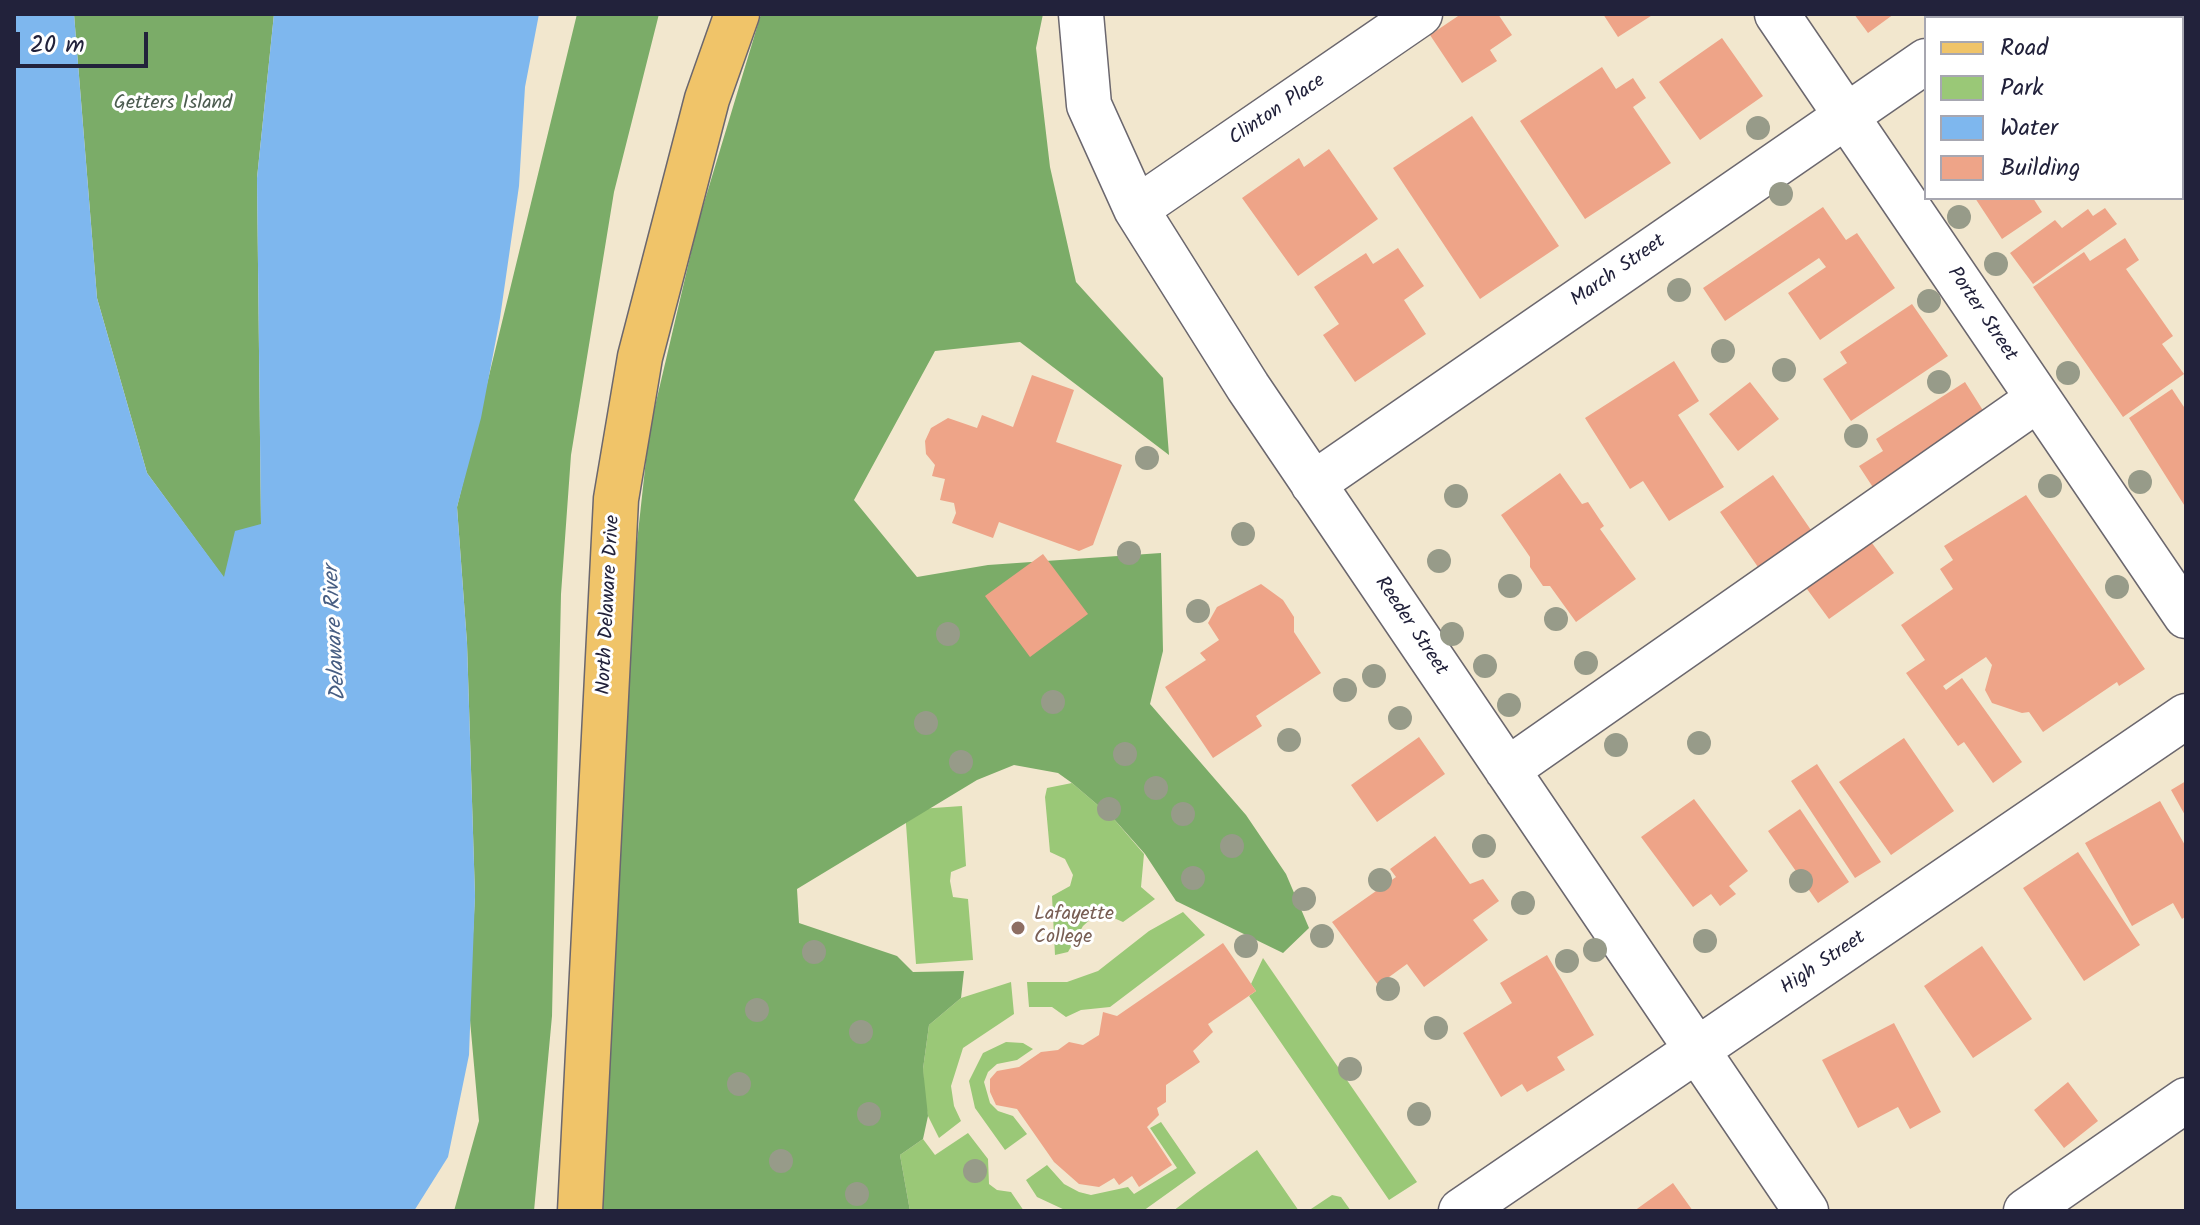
<!DOCTYPE html>
<style>
body{margin:0}
#map{position:relative;width:2200px;height:1225px;overflow:hidden;background:#f2e7ce;font-family:Kalam,sans-serif}
canvas{display:block}
.frame{position:absolute;inset:0;border:16px solid #22223b;pointer-events:none}
.legend{position:absolute;left:1924px;top:16px;width:260px;height:184px;box-sizing:border-box;background:#fff;border:2px solid #a7a7b1;margin:0;padding:10px 14px;list-style:none;font-size:24px;color:#22223b}
.legend li{display:flex;align-items:center;gap:16px;height:40px}
.legend b{width:40px;border:2px solid #a7a7b1}
.scale{position:absolute;left:16px;top:32px;width:132px;height:36px;box-sizing:border-box;border:4px solid #22223b;border-top:0;padding-left:10px;font-size:24px;line-height:28px;white-space:nowrap;color:#22223b;-webkit-text-stroke:6px #fff;paint-order:stroke}
</style>
<div id="map">
<canvas width="2200" height="1225"></canvas>
<div class="frame"></div>
<ul class="legend">
<li><b style="height:10px;background:#f0c469"></b>Road</li>
<li><b style="height:22px;background:#9ac877"></b>Park</li>
<li><b style="height:22px;background:#7eb7ee"></b>Water</li>
<li><b style="height:22px;background:#eea488"></b>Building</li>
</ul>
<div class="scale">20 m</div>
</div>
<script>
const g = document.querySelector('canvas').getContext('2d');
g.lineJoin = 'round';
function fill(path, color) { g.fillStyle = color; g.fill(path, 'evenodd'); }
const poly = rows => new Path2D(rows.map(r => 'M' + r).join(''));
function strokePath(path, color, width, dash) { g.strokeStyle = color; g.lineWidth = width; g.lineCap = dash ? 'butt' : 'round'; g.setLineDash(dash || []); g.stroke(path); }
function write(font, color, halo, rows, align = 'center') {
  g.font = font + ' Kalam,sans-serif'; g.lineWidth = 6; g.setLineDash([]); g.textBaseline = 'middle'; g.strokeStyle = halo; g.fillStyle = color; for (const [text, x, y, turn = 0] of rows) {
    g.save(); g.translate(x, y); g.rotate((+turn || 0) * Math.PI / 180); g.textAlign = isNaN(turn) ? turn : align; if (halo) g.strokeText(text, 0, 0); g.fillText(text, 0, 0); g.restore();
  }
}
const green = poly([
 [1072,783,1113,818,1144,854,1141,887,1155,899,1123,922,1107,915,1094,916,1083,926,1068,952,1055,955,1052,896,1070,886,1073,875,1065,859,1050,852,1045,797,1047,788],
 [962,806,966,866,951,872,950,881,953,897,968,899,973,960,916,964,905,810],
 [1183,912,1205,935,1110,1007,1081,1010,1066,1017,1052,1007,1029,1007,1027,982,1067,982,1098,971,1149,931],
 [1263,958,1417,1182,1389,1200,1249,996,1256,991,1251,984],
 [1011,982,1014,1014,963,1048,951,1086,954,1106,961,1121,939,1138,928,1116,924,1095,923,1069,929,1025,961,998],
 [1006,1042,1023,1043,1033,1049,1017,1060,997,1064,988,1072,984,1082,990,1103,998,1111,1013,1116,1027,1134,1005,1150,975,1108,969,1081,983,1053],
 [1161,1122,1196,1173,1143,1211,1067,1211,1037,1197,1026,1180,1047,1165,1064,1184,1079,1192,1091,1195,1128,1187,1134,1194,1177,1168,1150,1128],
 [968,1133,988,1159,989,1184,997,1190,1011,1192,1024,1211,910,1211,900,1155,923,1139,935,1155],
 [1257,1150,1299,1211,1173,1211,1198,1192],
 [1332,1195,1341,1197,1351,1211,1308,1211]
]);
const forest = poly([
 [74,14,274,14,257,178,261,525,224,578,147,473,97,298],
 [577,14,659,14,614,192,571,455,561,594,552,1016,534,1211,454,1211,479,1121,469,1009,475,896,467,643,457,507],
 [761,14,1043,14,1036,48,1050,167,1076,282,1163,378,1169,455,1020,342,935,351,854,500,917,577,988,565,1161,553,1163,651,1150,704,1246,815,1286,874,1309,928,1283,953,1176,901,1145,854,1113,818,1072,783,1058,773,1014,765,977,780,797,889,799,923,897,956,913,972,964,971,961,998,929,1025,923,1069,928,1116,923,1139,900,1155,910,1211,596,1211,621,689,649,432,698,223]
]);
const water = poly([
 [14,14,74,14,97,298,147,473,224,577,235,531,261,524,257,178,274,14,539,14,525,87,519,186,500,318,481,418,457,507,467,643,475,896,469,1055,448,1157,414,1211,14,1211]
]);
const building = poly([
 [1461,14,1498,14,1512,35,1490,50,1497,61,1462,83,1430,35],
 [1603,14,1654,14,1618,37],
 [1854,14,1894,14,1868,33],
 [1722,38,1763,96,1700,140,1659,82],
 [1602,67,1616,89,1633,78,1646,98,1633,107,1671,163,1585,219,1520,121],
 [2182,78,2186,84,2186,120,2182,123],
 [1472,116,1559,246,1480,299,1393,168],
 [2186,133,2186,177,2183,179,2182,135],
 [1329,149,1378,219,1298,276,1242,198,1299,158,1304,167],
 [1975,198,2033,198,2042,212,2002,239],
 [1823,207,1846,240,1857,233,1895,288,1820,340,1788,293,1826,267,1819,258,1725,321,1703,288],
 [2105,208,2117,224,2033,284,2010,253,2055,220,2062,228,2088,209,2093,216],
 [2125,238,2139,260,2126,269,2173,336,2162,344,2184,374,2123,417,2033,287,2084,252,2090,261],
 [1398,248,1424,286,1404,300,1426,334,1355,382,1323,335,1339,324,1314,287,1366,253,1373,264],
 [1912,304,1948,356,1851,421,1823,379,1847,363,1840,352],
 [1674,361,1699,401,1678,415,1724,487,1669,521,1643,481,1630,489,1585,418],
 [1032,375,1074,390,1056,442,1122,465,1093,545,1079,551,999,522,993,538,952,523,956,513,954,503,940,500,945,479,932,476,935,465,926,454,925,441,931,428,948,418,977,428,982,415,1013,427],
 [1750,382,1779,419,1738,451,1709,414],
 [1965,382,1991,423,1878,495,1859,466,1883,451,1876,439],
 [2172,389,2186,410,2186,508,2129,418],
 [1560,473,1582,504,1588,502,1604,526,1600,529,1636,579,1576,622,1550,586,1543,586,1530,567,1530,557,1501,515],
 [1773,475,1813,533,1760,570,1720,512],
 [2026,495,2145,669,2119,686,2117,682,2043,732,2029,712,2022,713,1992,703,1985,690,1992,665,1986,657,1943,686,1946,690,1962,678,2022,762,1993,783,1964,742,1958,746,1906,673,1925,660,1901,625,1953,589,1940,569,1953,560,1944,546],
 [1869,539,1894,573,1829,619,1804,585],
 [1043,554,1088,614,1030,657,985,596],
 [1261,584,1283,600,1294,617,1294,632,1321,673,1256,716,1262,726,1213,758,1165,687,1206,660,1200,653,1219,640,1208,623,1217,607],
 [1419,737,1445,774,1377,822,1351,785],
 [1904,738,1954,811,1891,855,1839,782],
 [1817,764,1881,862,1855,878,1791,781],
 [2186,781,2186,817,2171,790],
 [1694,799,1748,871,1729,886,1736,894,1720,906,1711,894,1693,907,1641,837],
 [2160,801,2186,847,2186,916,2182,919,2173,903,2132,926,2085,843],
 [1800,809,1849,882,1818,903,1768,831],
 [1435,836,1470,884,1483,879,1499,901,1473,920,1488,940,1424,987,1407,964,1378,985,1332,922,1396,877,1390,869],
 [2078,852,2140,945,2084,981,2023,888],
 [1223,943,1256,991,1208,1024,1213,1032,1193,1051,1200,1062,1166,1085,1166,1102,1157,1108,1159,1115,1147,1127,1172,1165,1139,1187,1132,1176,1119,1185,1114,1178,1099,1187,1079,1184,1054,1162,1017,1109,996,1105,990,1092,990,1079,997,1071,1019,1067,1041,1052,1058,1050,1069,1042,1083,1045,1099,1035,1103,1012,1117,1016],
 [1982,946,2032,1019,1973,1058,1924,986],
 [1547,955,1594,1035,1557,1057,1565,1070,1527,1092,1522,1084,1501,1097,1463,1033,1512,1003,1500,983],
 [1894,1023,1941,1112,1910,1129,1898,1107,1858,1128,1822,1060],
 [2068,1082,2098,1121,2064,1148,2034,1110],
 [1673,1183,1693,1211,1634,1211]
]);
const minor = poly([
 [1081,14,1089,105,1136,209,1248,387,1806,1211],
 [1777,14,2186,616],
 [2159,14,2161,18],
 [1989,18,1995,14],
 [2182,48,2186,54],
 [1136,209,1420,14],
 [1313,484,1926,61],
 [1507,770,2038,399],
 [1461,1211,2186,716],
 [2026,1211,2186,1100]
]);
const major = poly([
 [580,1211,616,499,640,357,707,99,737,14]
]);
const trees = [
 [1758,128],
 [1781,194],
 [1959,217],
 [1996,264],
 [1679,290],
 [1929,301],
 [1723,351],
 [1784,370],
 [2068,373],
 [1939,382],
 [1856,436],
 [1147,458],
 [2140,482],
 [2050,486],
 [1456,496],
 [1243,534],
 [1129,553],
 [1439,561],
 [1510,586],
 [2117,587],
 [1198,611],
 [1556,619],
 [948,634],
 [1452,634],
 [1586,663],
 [1485,666],
 [1374,676],
 [1345,690],
 [1053,702],
 [1509,705],
 [1400,718],
 [926,723],
 [1289,740],
 [1699,743],
 [1616,745],
 [1125,754],
 [961,762],
 [1156,788],
 [1109,809],
 [1183,814],
 [1232,846],
 [1484,846],
 [1193,878],
 [1380,880],
 [1801,881],
 [1304,899],
 [1523,903],
 [1322,936],
 [1705,941],
 [1246,946],
 [1595,950],
 [814,952],
 [1567,961],
 [1388,989],
 [757,1010],
 [1436,1028],
 [861,1032],
 [1350,1069],
 [739,1084],
 [869,1114],
 [1419,1114],
 [781,1161],
 [975,1171],
 [857,1194]
];
const markers = [
 [1018,928,8,"#8d6e63"]
];
const parkNames = [
 ["Getters Island",173,105]
];
const streetNames = [
 ["Clinton Place",1278,111,-34],
 ["March Street",1619,272,-35],
 ["Porter Street",1981,315,56],
 ["North Delaware Drive",610,605,-87],
 ["Reeder Street",1410,627,56],
 ["High Street",1824,964,-34]
];
const educationNames = [
 ["Lafayette",1034,916],
 ["College",1034,939]
];
const waterNames = [
 ["Delaware River",337,633,-93]
];
fill(green, '#9ac877');
fill(forest, '#7bac68');
fill(water, '#7eb7ee');
fill(building, '#eea488');
strokePath(minor, '#6b676e', 47);
strokePath(major, '#6b676e', 47);
strokePath(minor, '#fff', 44);
strokePath(major, '#f0c469', 44);
g.fillStyle = '#979b89';
for (const [x, y] of trees) { g.beginPath(); g.arc(x, y, 12, 0, 2 * Math.PI); g.fill(); }
for (const [x, y, r, color] of markers) { const dot = new Path2D(); dot.arc(x, y, r, 0, 2 * Math.PI); g.fillStyle = color; g.fill(dot); strokePath(dot, '#fff', 3); }
write('20px', '#4c5c50', '#fff', parkNames);
write('20px', '#22223b', '#fff', streetNames);
write('20px', '#785e54', '#fff', educationNames, 'left');
write('italic 22px', '#475e83', '#fff', waterNames);
</script>
